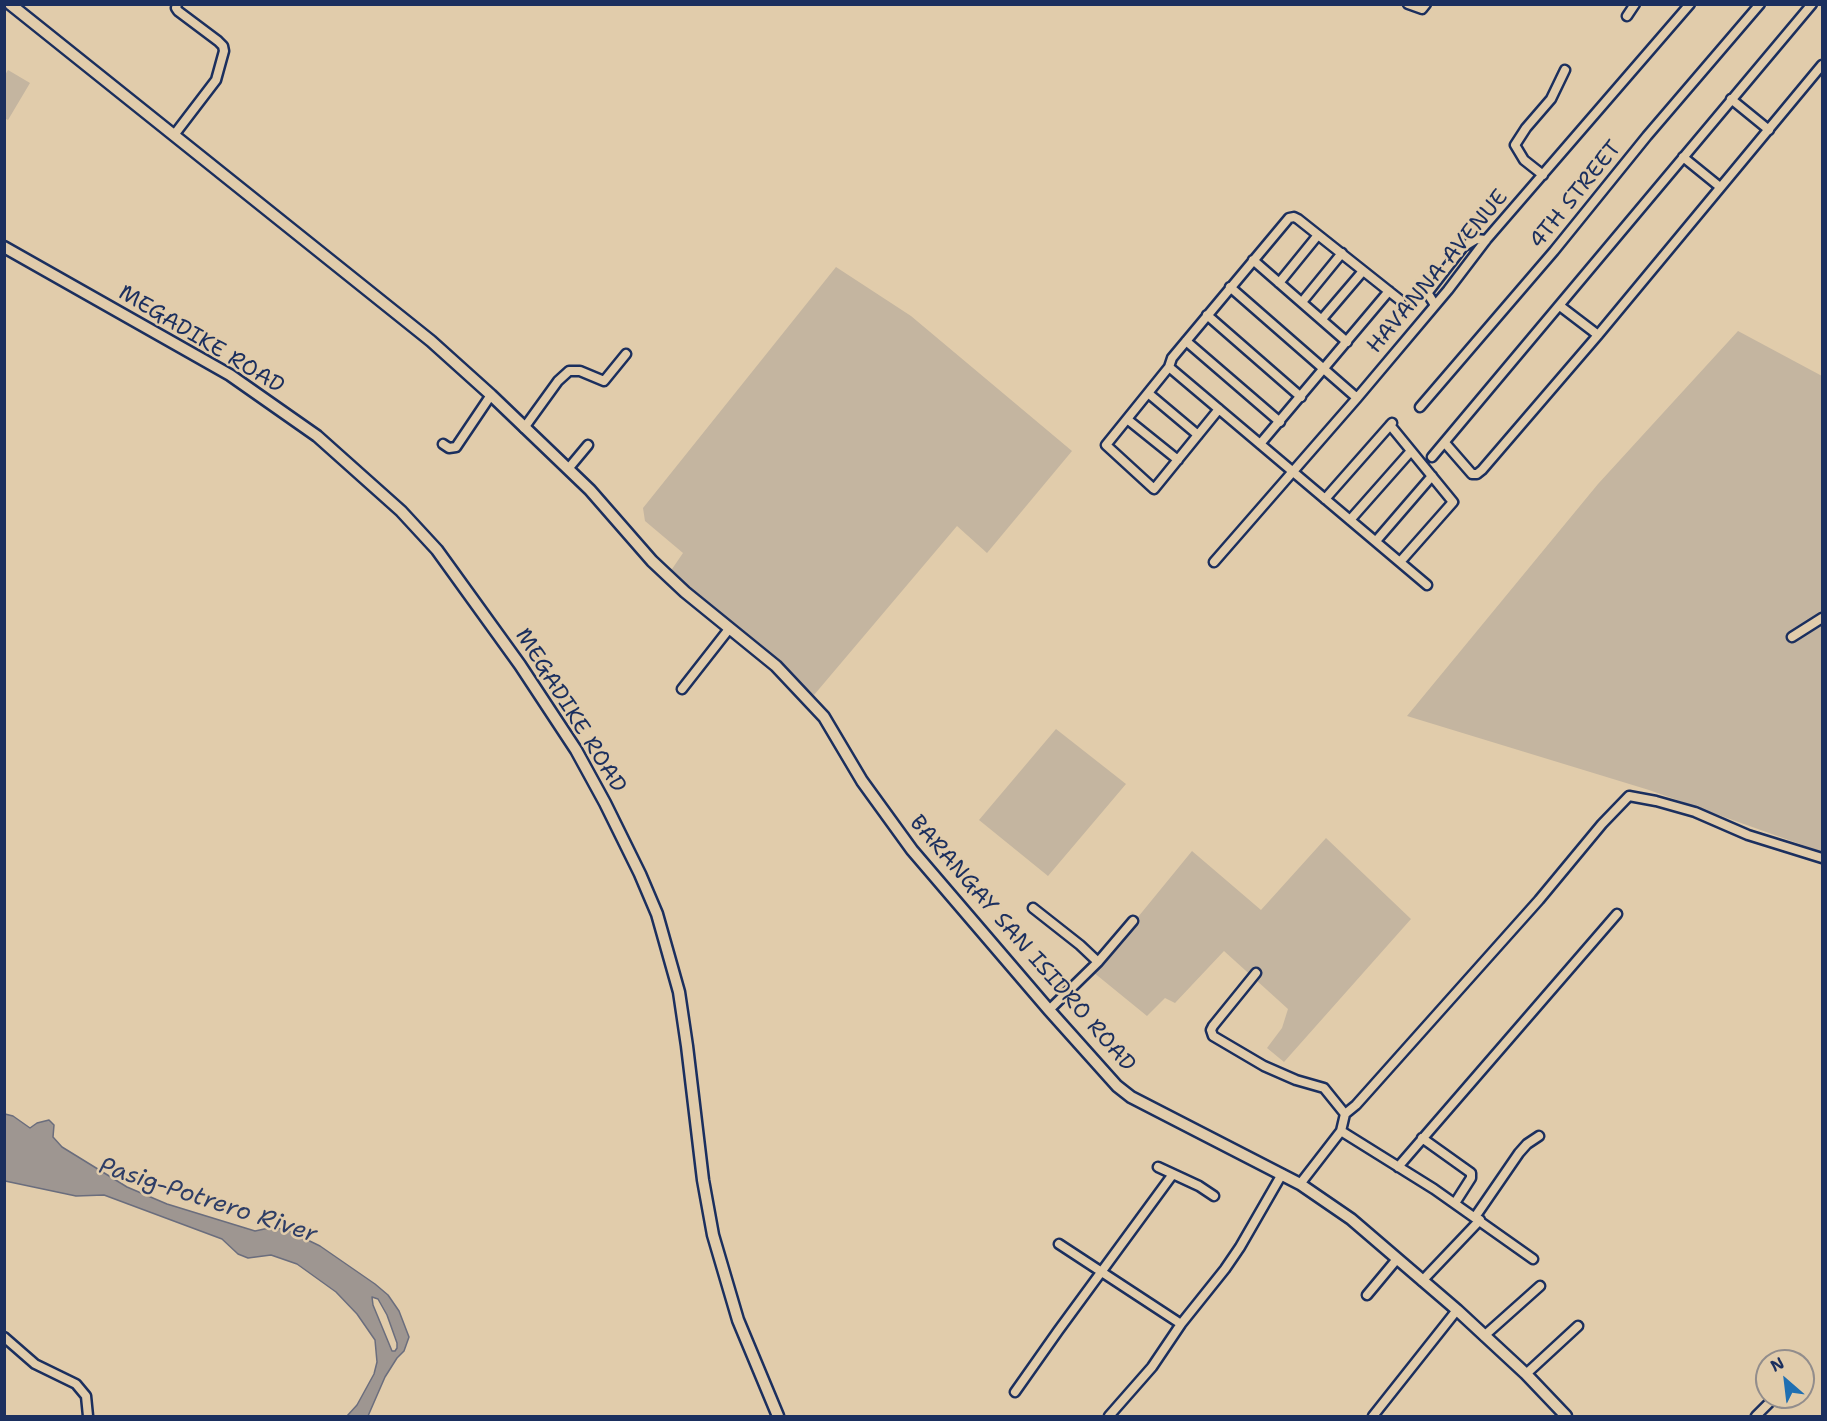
<!DOCTYPE html>
<style>
body{margin:0}
#map{position:relative;width:1827px;height:1421px;overflow:hidden;background:#e1ccab;font-family:"Shantell Sans",sans-serif}
canvas{display:block}
.frame{position:absolute;inset:0;border:6px solid #1b2f5e;pointer-events:none}
.north{position:absolute;left:1755px;top:1349px;width:60px;height:60px;box-sizing:border-box;background:#e1ccab;border:2px solid #928d8c;border-radius:50%;rotate:332deg;font-size:16px;font-weight:700;line-height:24px;text-align:center;color:#1b2f5e}
.north::after{content:'';display:block;margin:auto;width:21px;height:27px;background:#1f6fb2;clip-path:polygon(50% 0,100% 100%,50% 72%,0 100%)}
</style>
<div id="map">
<canvas width="1827" height="1421"></canvas>
<div class="frame"></div>
<div class="north">N</div>
</div>
<script>
const g = document.querySelector('canvas').getContext('2d');
g.lineJoin = 'round';
function fill(path, color) { g.fillStyle = color; g.fill(path, 'evenodd'); }
const poly = rows => new Path2D(rows.map(r => 'M' + r).join(''));
function strokePath(path, color, width, dash) { g.strokeStyle = color; g.lineWidth = width; g.lineCap = dash ? 'butt' : 'round'; g.setLineDash(dash || []); g.stroke(path); }
function write(font, color, halo, rows, align = 'center') {
  g.font = font + ' "Shantell Sans",sans-serif'; g.lineWidth = 5; g.setLineDash([]); g.textBaseline = 'middle'; g.strokeStyle = halo; g.fillStyle = color; for (const [text, x, y, turn = 0] of rows) {
    g.save(); g.translate(x, y); g.rotate((+turn || 0) * Math.PI / 180); g.textAlign = isNaN(turn) ? turn : align; if (halo) g.strokeText(text, 0, 0); g.fillText(text, 0, 0); g.restore();
  }
}
const green = poly([
 [8,70,30,83,8,120,4,118,5,75],
 [836,267,911,316,1072,451,987,553,957,526,814,695,670,572,683,553,645,521,643,508],
 [1738,331,1822,376,1822,852,1649,790,1407,716,1598,484],
 [1056,729,1126,784,1048,876,979,820],
 [1326,838,1411,919,1284,1062,1267,1048,1282,1028,1288,1009,1224,951,1175,1003,1165,998,1147,1016,1093,972,1192,851,1261,910]
]);
const water = poly([
 [5,1114,13,1116,30,1128,37,1123,49,1120,54,1125,53,1137,62,1147,127,1187,167,1204,255,1231,269,1228,285,1229,320,1246,375,1284,388,1295,399,1311,409,1337,404,1351,397,1358,385,1377,368,1416,347,1416,357,1405,374,1374,377,1362,375,1340,357,1314,336,1292,297,1264,271,1255,248,1258,238,1254,222,1239,104,1195,76,1196,5,1181,5,1114],
 [372,1297,378,1299,387,1315,397,1343,397,1348,395,1351,392,1351,373,1305,372,1297]
]);
const minor = poly([
 [1408,4,1422,9,1426,4],
 [1627,16,1635,4],
 [1731,99,1769,130],
 [174,135,216,80,224,51,223,46,218,41,178,11,176,8,177,4],
 [1683,157,1720,187],
 [1543,175,1524,160,1515,145,1526,128,1551,99,1565,70],
 [1253,260,1347,342],
 [1279,283,1318,235],
 [1230,287,1357,398],
 [1302,302,1342,253],
 [1435,305,1428,294,1428,292,1463,247,1476,239,1486,240],
 [1560,306,1598,335],
 [1207,315,1301,397],
 [1322,319,1363,271],
 [1186,341,1280,422],
 [1169,367,1427,585],
 [1148,393,1198,435],
 [1420,407,1554,251,1647,136,1760,4],
 [1219,409,1154,489,1106,445,1169,367,1172,358,1289,218,1294,217,1298,219,1400,300],
 [1127,419,1178,460],
 [1390,425,1453,502,1400,562],
 [524,428,558,381,569,371,580,371,604,381,626,354],
 [1445,443,1472,474,1477,474,1482,470,1598,335,1822,65],
 [443,444,449,448,456,447,491,395],
 [1260,444,1389,291],
 [1432,457,1812,4],
 [568,469,588,445],
 [1325,499,1392,423],
 [1350,520,1411,451],
 [1376,541,1432,476],
 [1214,562,1357,398,1448,290,1486,240,1690,4],
 [1792,637,1822,618],
 [682,689,729,629],
 [1033,908,1080,945,1098,962],
 [1256,973,1213,1026,1211,1030,1213,1036,1264,1066,1296,1080,1324,1088,1345,1114],
 [1049,1010,1098,962,1133,921],
 [1341,1131,1434,1189,1533,1259],
 [1422,1138,1471,1173,1471,1178,1455,1203],
 [1158,1167,1199,1186,1214,1196],
 [1398,1167,1617,914],
 [1300,1184,1341,1131,1345,1114,1356,1105,1539,900,1602,824,1629,796,1656,801,1695,812,1748,835,1822,858],
 [1475,1217,1519,1153,1527,1144,1539,1136],
 [1059,1244,1181,1324],
 [1422,1281,1480,1220],
 [1367,1295,1397,1259],
 [1484,1336,1540,1286],
 [4,1337,35,1364,76,1384,86,1396,88,1416],
 [1526,1374,1578,1326],
 [1015,1392,1058,1331,1173,1174],
 [1109,1416,1152,1367,1181,1324,1225,1269,1240,1247,1282,1174],
 [1373,1416,1457,1310],
 [1756,1416,1775,1397]
]);
const tertiary = poly([
 [10,4,431,341,491,395,590,490,652,561,685,592,776,666,824,717,862,781,912,850,1049,1010,1117,1086,1131,1097,1300,1184,1351,1219,1457,1310,1526,1374,1566,1416]
]);
const secondary = poly([
 [4,247,230,375,317,436,401,511,437,550,520,665,576,750,605,803,640,874,657,914,679,992,687,1046,703,1180,713,1235,738,1320,778,1416]
]);
const streetNames = [
 ["4TH STREET",1576,195,-51],
 ["HAVANNA AVENUE",1438,272,-50],
 ["MEGADIKE ROAD",201,340,31],
 ["MEGADIKE ROAD",570,711,58],
 ["BARANGAY SAN ISIDRO ROAD",1022,944,49]
];
const waterNames = [
 ["Pasig-Potrero River",208,1201,18]
];
fill(green, '#c4b5a0');
fill(water, '#9e9691');
strokePath(water, '#6a6d7d', 1.5);
strokePath(minor, '#1b2f5e', 13);
strokePath(tertiary, '#1b2f5e', 15);
strokePath(secondary, '#1b2f5e', 15);
strokePath(minor, '#e1ccab', 8);
strokePath(tertiary, '#e1ccab', 10);
strokePath(secondary, '#e1ccab', 10);
write('22px', '#1b2f5e', '#e1ccab', streetNames);
write('italic 24px', '#2f3e66', '#e1ccab', waterNames);
</script>
